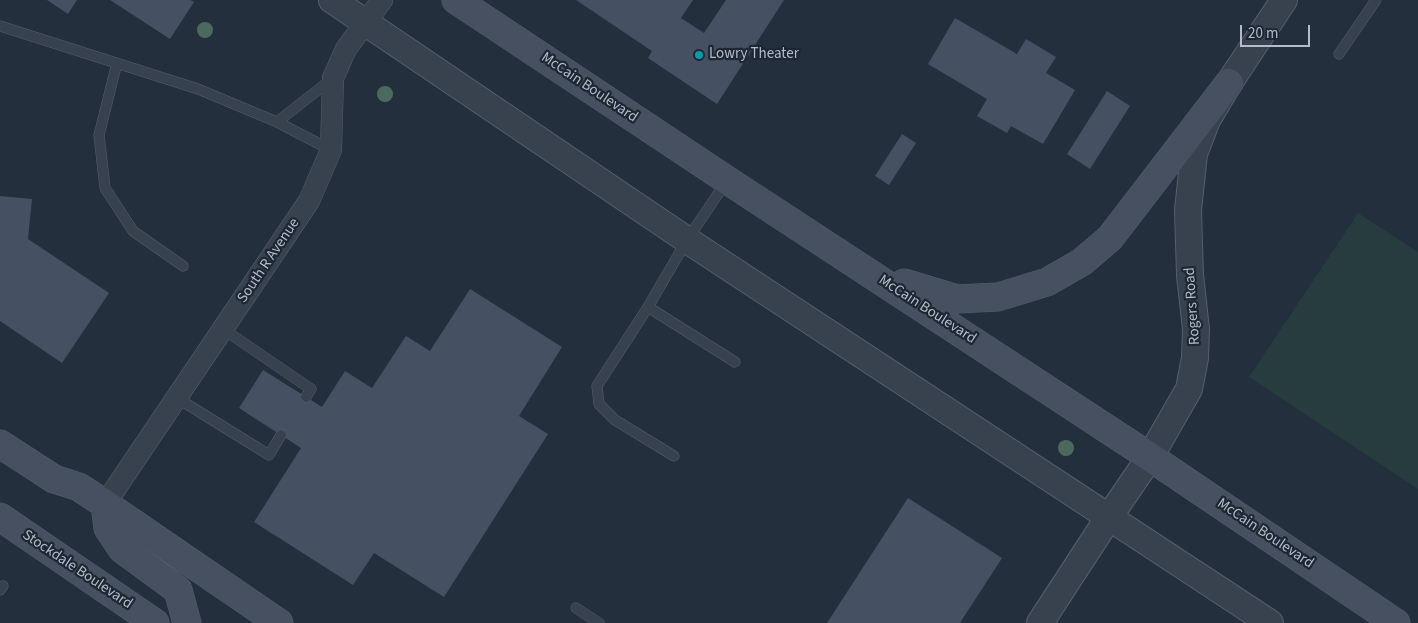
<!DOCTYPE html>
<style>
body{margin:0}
#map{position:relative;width:1418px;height:623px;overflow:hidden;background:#242f3e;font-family:"Source Sans 3",sans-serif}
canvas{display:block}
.scale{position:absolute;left:1240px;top:25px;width:70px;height:22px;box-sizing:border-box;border:2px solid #b4bcc9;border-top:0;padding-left:6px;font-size:15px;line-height:18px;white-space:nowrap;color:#b4bcc9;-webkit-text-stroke:4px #1d2633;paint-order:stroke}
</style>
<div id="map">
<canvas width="1418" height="623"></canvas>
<div class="scale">20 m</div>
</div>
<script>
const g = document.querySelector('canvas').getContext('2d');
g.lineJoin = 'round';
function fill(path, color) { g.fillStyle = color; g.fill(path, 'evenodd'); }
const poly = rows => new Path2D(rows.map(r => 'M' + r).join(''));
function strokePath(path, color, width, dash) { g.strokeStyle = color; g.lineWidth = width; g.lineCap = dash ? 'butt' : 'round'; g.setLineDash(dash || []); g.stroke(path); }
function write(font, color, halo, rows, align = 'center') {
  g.font = font + ' "Source Sans 3",sans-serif'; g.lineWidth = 4.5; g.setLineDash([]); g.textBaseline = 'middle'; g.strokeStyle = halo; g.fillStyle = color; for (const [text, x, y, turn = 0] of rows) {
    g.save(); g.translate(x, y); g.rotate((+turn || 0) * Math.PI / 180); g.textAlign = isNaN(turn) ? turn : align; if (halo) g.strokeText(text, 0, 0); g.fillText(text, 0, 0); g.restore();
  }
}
const green = poly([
 [1358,213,1418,252,1418,489,1249,377]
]);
const building = poly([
 [47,0,77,0,68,14],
 [110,0,190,0,194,2,170,39],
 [576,0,693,0,681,18,704,33,726,0,784,0,717,104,648,58,652,51],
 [955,18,1017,54,1026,39,1056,57,1046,73,1075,90,1043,144,1011,126,1007,133,977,116,987,99,928,64],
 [1107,91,1130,106,1090,169,1067,154],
 [902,134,916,143,889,185,875,176],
 [0,196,32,199,28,239,109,293,62,363,0,321],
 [470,289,562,347,519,416,548,434,444,597,374,553,353,585,254,522,301,448,239,408,263,370,322,407,345,371,372,388,406,336,430,351],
 [908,498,1002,558,960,623,827,623]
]);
const service = poly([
 [0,26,198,89,277,122,331,150],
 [1339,54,1376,0],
 [117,63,99,135,105,188,133,231,183,266],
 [277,122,332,79],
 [648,307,735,362],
 [223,329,311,389,306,397],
 [177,398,269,455,281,435],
 [674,456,615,420,599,404,597,386,648,307,687,240,726,182],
 [0,590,3,586],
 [576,608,599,623]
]);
const minor = poly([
 [105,504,309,201,331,150,333,78,346,49,382,0]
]);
const tertiary = poly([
 [332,0,687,240,1270,623],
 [1040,623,1109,517,1150,457,1189,389,1195,358,1196,329,1190,275,1188,210,1194,154,1207,120,1229,83,1284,0]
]);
const secondary = poly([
 [456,0,727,180,1150,457,1396,623],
 [904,283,957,299,998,297,1047,282,1082,262,1110,238,1229,83],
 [0,444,54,479,79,487,105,504,279,623],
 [105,504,108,528,122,549,178,590,187,623],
 [0,517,155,623]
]);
const trees = [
 [205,30],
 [385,94],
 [1066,448]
];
const markers = [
 [699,55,5,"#0f9aa8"]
];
const poiNames = [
 ["Lowry Theater",709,55]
];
const streetNames = [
 ["McCain Boulevard",589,88,34],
 ["South R Avenue",269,261,-56],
 ["Rogers Road",1193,306,-94],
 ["McCain Boulevard",927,310,33],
 ["McCain Boulevard",1265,534,34],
 ["Stockdale Boulevard",77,570,34]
];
fill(green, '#263c3f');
fill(building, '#455162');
strokePath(service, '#565f6c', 11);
strokePath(minor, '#565f6c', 22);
strokePath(tertiary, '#565f6c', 28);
strokePath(secondary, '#565f6c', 29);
strokePath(service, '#38414e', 10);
strokePath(minor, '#38414e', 21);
strokePath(tertiary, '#38414e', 26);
strokePath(secondary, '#465061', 28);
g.fillStyle = '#4b6a5d';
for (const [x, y] of trees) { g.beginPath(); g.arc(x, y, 8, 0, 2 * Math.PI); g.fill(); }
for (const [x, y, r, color] of markers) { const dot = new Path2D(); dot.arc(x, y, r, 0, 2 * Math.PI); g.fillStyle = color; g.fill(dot); strokePath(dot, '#1d2633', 2); }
write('15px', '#b4bcc9', '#1d2633', poiNames, 'left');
write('15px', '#b4bcc9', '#1d2633', streetNames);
</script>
